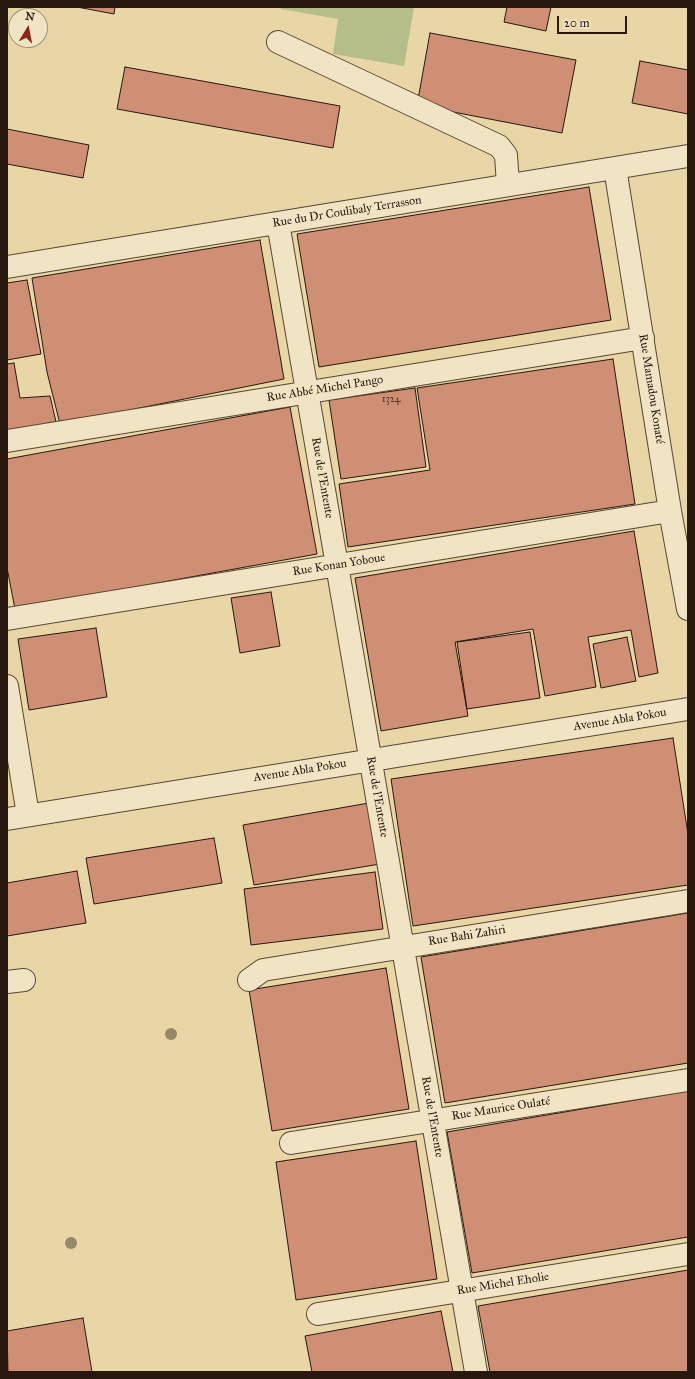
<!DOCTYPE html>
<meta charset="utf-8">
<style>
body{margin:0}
#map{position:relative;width:695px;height:1379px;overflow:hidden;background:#e9d6a6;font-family:"IM FELL Great Primer",serif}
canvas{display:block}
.frame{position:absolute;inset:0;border:8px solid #28170f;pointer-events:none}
.north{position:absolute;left:8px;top:8px;width:40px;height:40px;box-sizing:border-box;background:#f1e4c5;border:1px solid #a1927c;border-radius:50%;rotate:10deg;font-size:11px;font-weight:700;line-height:16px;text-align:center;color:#28170f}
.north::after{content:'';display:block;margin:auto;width:14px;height:18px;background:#8f2418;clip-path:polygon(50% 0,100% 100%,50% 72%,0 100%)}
.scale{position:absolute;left:557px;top:16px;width:70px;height:18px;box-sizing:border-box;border:2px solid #28170f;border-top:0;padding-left:5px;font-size:12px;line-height:14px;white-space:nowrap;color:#28170f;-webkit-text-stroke:3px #f1e4c5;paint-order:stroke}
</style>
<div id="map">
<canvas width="695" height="1379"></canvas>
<div class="frame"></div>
<div class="north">N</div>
<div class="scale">20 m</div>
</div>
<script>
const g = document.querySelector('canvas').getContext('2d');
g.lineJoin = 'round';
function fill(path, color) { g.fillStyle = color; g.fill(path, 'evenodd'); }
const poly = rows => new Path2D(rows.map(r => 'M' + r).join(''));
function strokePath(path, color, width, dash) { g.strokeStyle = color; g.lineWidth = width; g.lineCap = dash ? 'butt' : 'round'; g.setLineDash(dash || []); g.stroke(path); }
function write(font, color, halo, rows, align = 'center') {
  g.font = font + ' "IM FELL Great Primer",serif'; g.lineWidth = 3; g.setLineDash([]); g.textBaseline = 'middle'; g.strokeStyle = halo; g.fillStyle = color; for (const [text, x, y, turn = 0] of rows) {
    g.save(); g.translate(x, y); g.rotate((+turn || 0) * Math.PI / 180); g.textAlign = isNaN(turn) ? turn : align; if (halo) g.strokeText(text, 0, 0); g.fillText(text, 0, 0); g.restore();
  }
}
const green = poly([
 [281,7,414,7,404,66,333,54,338,19,281,9]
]);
const building = poly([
 [77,7,115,7,114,14,77,7],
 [507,7,551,7,546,31,504,22,507,7],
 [430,33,576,60,562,133,417,105,430,33],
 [640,61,688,70,688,114,632,103,640,61],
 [125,67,340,106,333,148,117,109,125,67],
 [7,129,89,145,83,178,7,164,7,129],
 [589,187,611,320,319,367,297,234,589,187],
 [260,240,284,379,60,424,47,372,32,278,260,240],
 [27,280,41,354,7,360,7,283,27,280],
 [613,359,635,504,348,547,339,484,430,470,417,388,613,359],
 [14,363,20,398,50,396,56,422,7,432,7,364,14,363],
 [415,388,426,467,341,479,329,400,415,388],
 [290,407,317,554,15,609,7,568,7,459,290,407],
 [634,531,658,673,639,677,631,630,588,637,596,687,545,696,533,629,455,642,468,716,381,731,355,578,634,531],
 [271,592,280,646,240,653,231,598,271,592],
 [96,628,107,697,29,710,18,639,96,628],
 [530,632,540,698,467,709,457,642,530,632],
 [627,637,636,681,601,688,593,644,627,637],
 [673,738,688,834,688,885,413,926,391,779,673,738],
 [369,803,380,864,254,885,243,825,369,803],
 [214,838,222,883,94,904,86,858,214,838],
 [77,871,86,923,7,936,7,883,77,871],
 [375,872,383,929,251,945,244,889,375,872],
 [688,913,688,1063,445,1103,421,957,688,913],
 [386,968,409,1109,272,1131,249,990,386,968],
 [688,1091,688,1237,472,1273,447,1132,688,1091],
 [416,1141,437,1279,296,1300,276,1162,416,1141],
 [688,1270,688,1372,490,1372,478,1306,688,1270],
 [441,1311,453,1372,312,1372,305,1336,441,1311],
 [83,1318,92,1372,8,1372,7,1331,83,1318]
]);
const minor = poly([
 [278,42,499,146,506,155,508,185],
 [615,168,670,511,688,609],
 [278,223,476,1372],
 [7,267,688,156],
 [7,441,643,338],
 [7,619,670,511],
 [7,686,28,815],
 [7,819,688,709],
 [249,980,263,970,688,901],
 [7,982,24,980],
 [291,1143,688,1080],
 [318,1314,688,1254]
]);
const trees = [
 [171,1034],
 [71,1243]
];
const numberNames = [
 ["1324",391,400]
];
const streetNames = [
 ["Rue du Dr Coulibaly Terrasson",347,212,-9],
 ["Rue Abbé Michel Pango",325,389,-9],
 ["Rue Mamadou Konaté",651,389,81],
 ["Rue de l'Entente",322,478,80],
 ["Rue Konan Yoboue",339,565,-9],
 ["Avenue Abla Pokou",620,720,-9],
 ["Avenue Abla Pokou",300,771,-9],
 ["Rue de l'Entente",377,797,80],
 ["Rue Bahi Zahiri",467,936,-9],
 ["Rue Maurice Oulaté",501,1109,-9],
 ["Rue de l'Entente",432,1117,80],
 ["Rue Michel Eholie",503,1284,-9]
];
fill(green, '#b5be88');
fill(building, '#cf8f74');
strokePath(building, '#28170f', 1);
strokePath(minor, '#584735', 24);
strokePath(minor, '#f1e4c5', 22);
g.fillStyle = '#968867';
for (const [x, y] of trees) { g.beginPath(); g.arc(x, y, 6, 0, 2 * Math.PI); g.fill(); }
write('10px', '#523528', null, numberNames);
write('12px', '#28170f', '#f1e4c5', streetNames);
</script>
